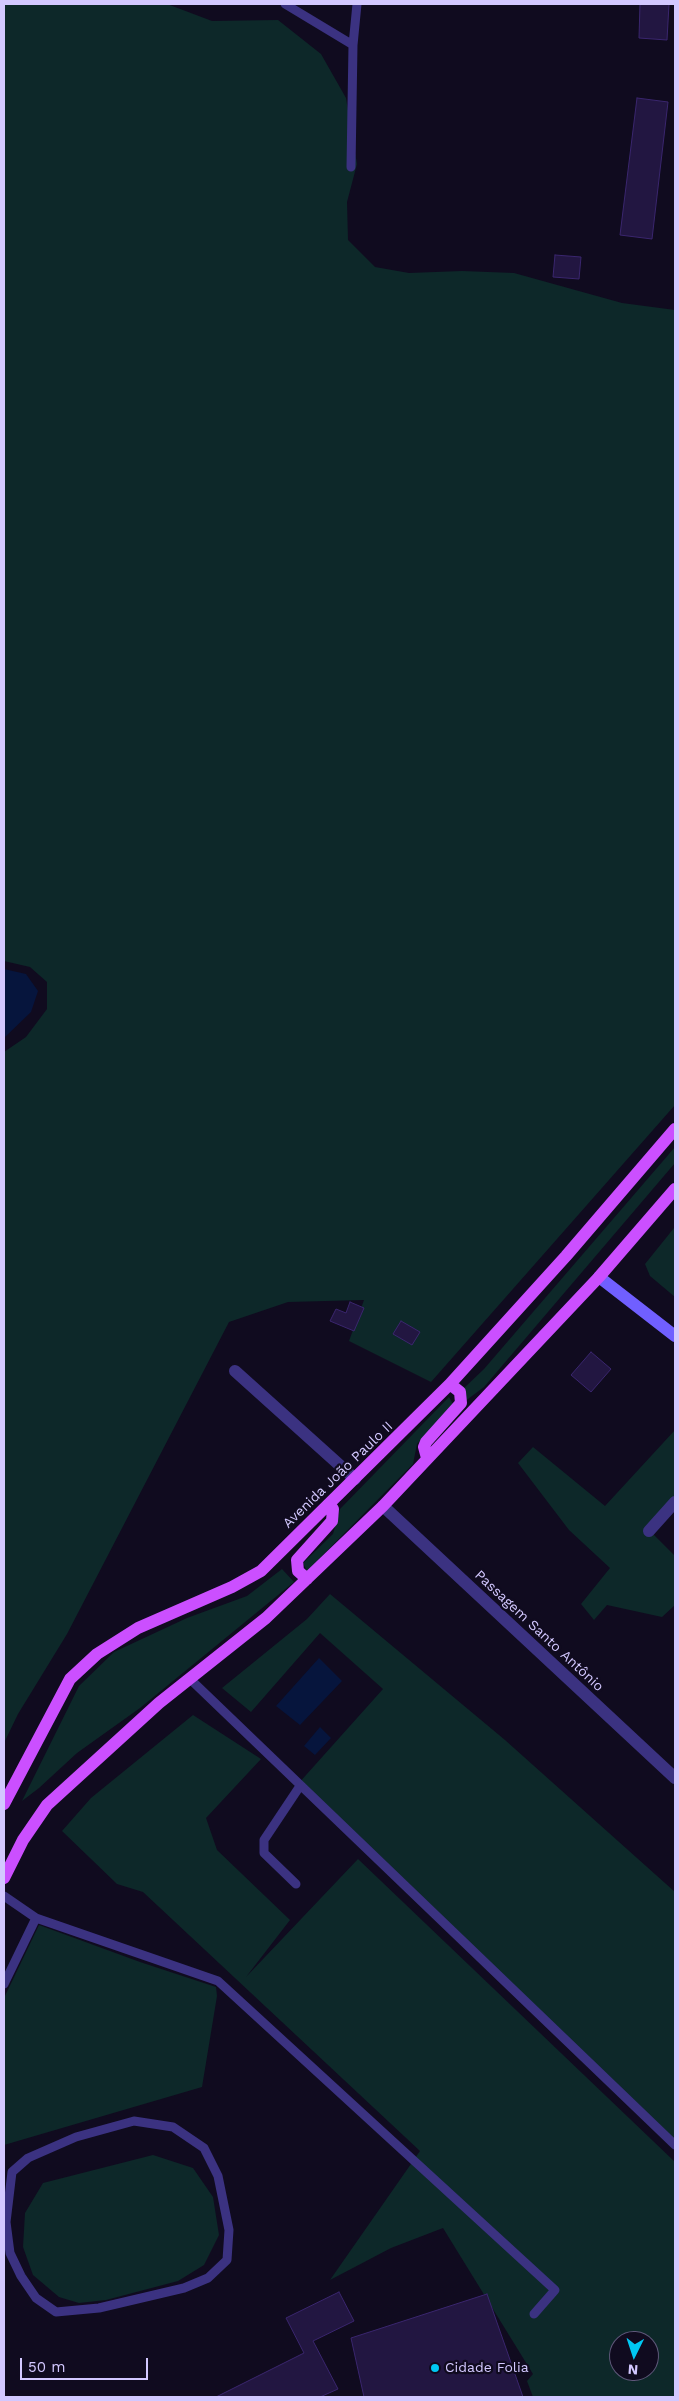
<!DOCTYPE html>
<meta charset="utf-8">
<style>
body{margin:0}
#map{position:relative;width:679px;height:2401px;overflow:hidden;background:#100b1f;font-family:"Work Sans",sans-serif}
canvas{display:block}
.frame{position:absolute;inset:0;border:5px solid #d3c8ff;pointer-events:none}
.north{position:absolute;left:609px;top:2331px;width:50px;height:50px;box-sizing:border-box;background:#100b1f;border:1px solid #5e5779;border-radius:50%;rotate:184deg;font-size:14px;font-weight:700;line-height:20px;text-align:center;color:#d3c8ff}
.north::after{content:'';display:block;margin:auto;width:18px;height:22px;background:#00c8f3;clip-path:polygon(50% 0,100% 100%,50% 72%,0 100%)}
.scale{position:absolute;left:20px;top:2358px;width:128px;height:22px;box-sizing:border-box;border:2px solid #d3c8ff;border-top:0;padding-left:6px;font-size:15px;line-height:18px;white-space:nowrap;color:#d3c8ff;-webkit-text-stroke:4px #100b1f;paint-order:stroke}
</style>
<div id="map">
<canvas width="679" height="2401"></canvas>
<div class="frame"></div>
<div class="north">N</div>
<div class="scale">50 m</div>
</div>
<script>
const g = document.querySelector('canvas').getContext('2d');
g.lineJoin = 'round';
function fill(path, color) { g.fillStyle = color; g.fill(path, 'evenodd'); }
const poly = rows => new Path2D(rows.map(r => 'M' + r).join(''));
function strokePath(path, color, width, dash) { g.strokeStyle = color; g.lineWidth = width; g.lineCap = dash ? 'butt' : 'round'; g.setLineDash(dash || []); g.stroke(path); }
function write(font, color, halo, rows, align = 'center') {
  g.font = font + ' "Work Sans",sans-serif'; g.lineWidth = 4.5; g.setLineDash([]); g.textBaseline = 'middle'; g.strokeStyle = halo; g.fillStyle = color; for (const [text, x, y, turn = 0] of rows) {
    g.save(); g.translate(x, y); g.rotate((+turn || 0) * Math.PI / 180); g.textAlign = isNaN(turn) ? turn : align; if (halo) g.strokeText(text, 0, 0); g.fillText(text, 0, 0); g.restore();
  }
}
const green = poly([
 [4,4,167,4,212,21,278,20,321,54,346,98,357,164,347,202,348,240,375,267,409,273,462,271,514,273,622,303,675,310,675,1105,431,1382,349,1341,364,1300,288,1302,229,1322,67,1634,18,1714,4,1743,4,1052,26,1037,47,1009,47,982,30,967,4,961],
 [675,1147,675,1163,484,1387,464,1402,463,1389,484,1369],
 [674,1228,675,1229,675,1297,650,1276,645,1264],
 [449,1397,453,1404,417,1444,413,1464,307,1571,303,1563,333,1534,340,1509],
 [675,1430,675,1502,650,1531,675,1556,675,1605,662,1617,607,1605,594,1620,581,1604,610,1568,569,1530,518,1463,533,1447,605,1506],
 [282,1569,294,1582,140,1708,77,1753,39,1788,22,1801,79,1686,114,1652,187,1618,247,1596],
 [330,1594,505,1740,675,1892,675,2142,298,1784,383,1689,320,1633,251,1712,222,1688,307,1619],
 [193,1715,261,1759,206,1818,217,1850,290,1920,246,1977,358,1859,675,2162,675,2397,533,2397,527,2381,533,2374,443,2228,391,2248,330,2280,420,2151,143,1892,117,1884,62,1831,91,1798],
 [619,2341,649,2341,649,2371,619,2371],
 [39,1925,140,1962,216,1987,217,1996,202,2087,4,2145,4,1998],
 [153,2155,193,2168,213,2197,219,2235,204,2265,178,2281,106,2300,79,2303,59,2297,33,2275,23,2247,25,2213,43,2183]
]);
const water = poly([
 [4,969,26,974,38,991,31,1012,4,1038],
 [319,1658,342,1681,300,1725,276,1706],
 [320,1727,331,1738,315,1755,304,1746]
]);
const building = poly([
 [640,4,669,4,667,40,639,38,640,4],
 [637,98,668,102,652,239,620,235,637,98],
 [555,255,581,257,579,279,553,277,555,255],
 [350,1302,364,1308,354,1331,330,1321,336,1309,346,1313,350,1302],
 [401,1321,420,1332,412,1345,393,1334,401,1321],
 [591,1352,611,1369,591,1392,571,1375,591,1352],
 [339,2292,354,2321,313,2341,338,2389,320,2397,216,2397,304,2353,286,2318,339,2292],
 [487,2294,523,2397,364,2397,351,2338,487,2294]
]);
const lane = poly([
 [285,4,353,45],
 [351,167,353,45,357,4],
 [190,1679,675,2145],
 [296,1884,264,1853,264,1840,300,1786],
 [4,1896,36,1918],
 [4,1984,36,1918,218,1981,555,2290,534,2314],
 [134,2121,173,2127,204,2148,218,2176,229,2230,227,2260,208,2278,184,2288,99,2308,56,2312,36,2298,21,2276,10,2253,6,2222,12,2172,28,2158,76,2137,134,2121]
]);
const street = poly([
 [235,1371,355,1479],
 [383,1506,675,1778],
 [649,1531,675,1502]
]);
const secondary = poly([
 [599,1277,675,1336]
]);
const primary = poly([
 [427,1458,424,1447,426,1442,461,1403,460,1392,450,1384],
 [307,1579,298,1571,297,1560,332,1521,333,1509,330,1505],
 [4,1804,70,1679,97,1654,138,1628,232,1587,261,1571,450,1384,566,1256,675,1129],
 [4,1878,23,1840,47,1805,159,1703,266,1618,383,1506,599,1277,675,1189]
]);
const markers = [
 [435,2368,5,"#00c8f3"]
];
const streetNames = [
 ["Avenida João Paulo II",338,1475,-44],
 ["Passagem Santo Antônio",539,1631,43]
];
const poiNames = [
 ["Cidade Folia",445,2368]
];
fill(green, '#0d2829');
fill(water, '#06153d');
fill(building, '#221641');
strokePath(building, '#3a266e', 1);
strokePath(lane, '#3b3281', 9);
strokePath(street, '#3b3281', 12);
strokePath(secondary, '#705fff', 12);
strokePath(primary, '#cb4fff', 12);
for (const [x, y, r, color] of markers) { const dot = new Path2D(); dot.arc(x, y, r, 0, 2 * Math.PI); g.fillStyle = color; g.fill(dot); strokePath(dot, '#100b1f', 2); }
write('14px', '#d3c8ff', '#100b1f', streetNames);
write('14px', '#d3c8ff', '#100b1f', poiNames, 'left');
</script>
